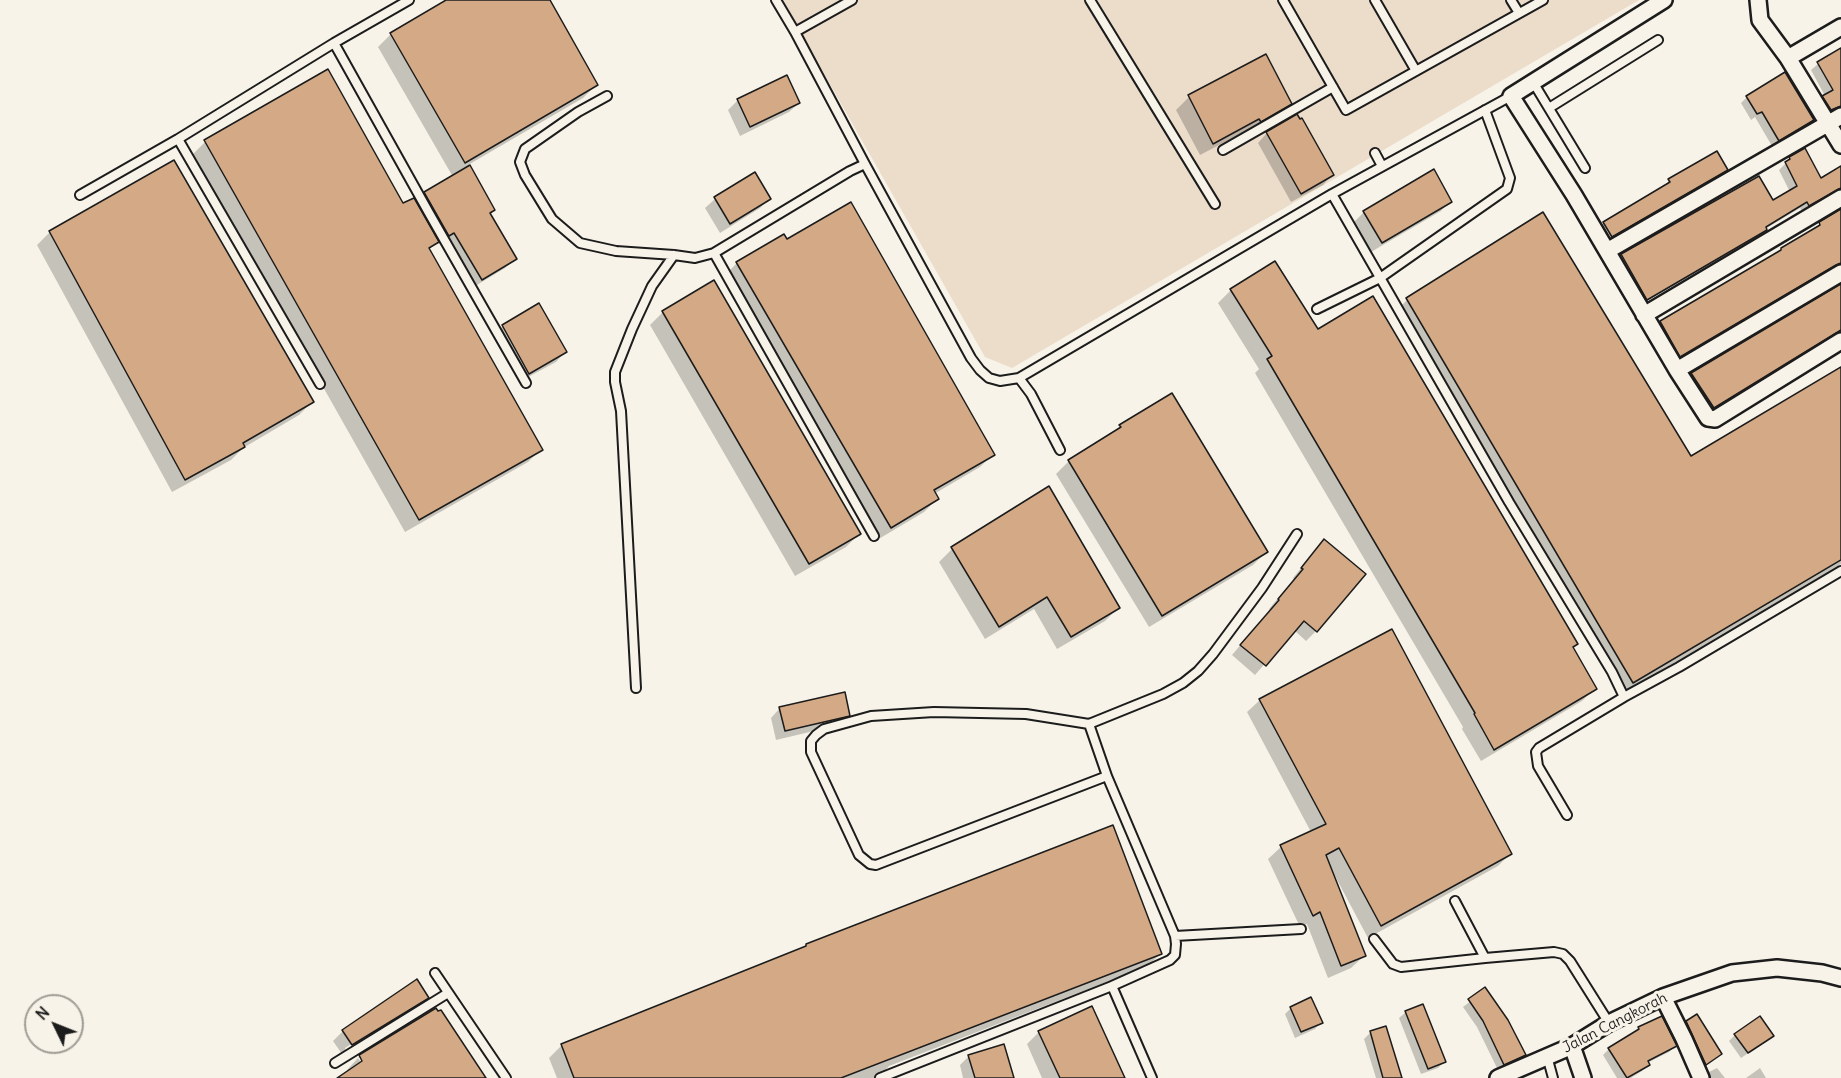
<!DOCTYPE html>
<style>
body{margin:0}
#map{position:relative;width:1841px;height:1078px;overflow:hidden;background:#f7f3e8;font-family:Delius,sans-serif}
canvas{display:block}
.north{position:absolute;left:24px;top:994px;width:60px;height:60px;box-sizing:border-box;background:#f7f3e8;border:2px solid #9f9d96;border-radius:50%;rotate:313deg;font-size:16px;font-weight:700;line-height:24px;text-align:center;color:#1c1c1c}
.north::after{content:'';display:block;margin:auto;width:21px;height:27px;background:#1c1c1c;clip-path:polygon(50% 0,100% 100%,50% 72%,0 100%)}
</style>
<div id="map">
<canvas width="1841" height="1078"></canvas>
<div class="north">N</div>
</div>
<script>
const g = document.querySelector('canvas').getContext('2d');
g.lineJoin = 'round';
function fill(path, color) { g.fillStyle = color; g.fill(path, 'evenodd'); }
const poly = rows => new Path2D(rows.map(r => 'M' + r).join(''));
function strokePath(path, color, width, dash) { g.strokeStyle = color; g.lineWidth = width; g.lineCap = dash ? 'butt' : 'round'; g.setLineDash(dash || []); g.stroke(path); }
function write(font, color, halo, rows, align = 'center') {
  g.font = font + ' Delius,sans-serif'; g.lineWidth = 6; g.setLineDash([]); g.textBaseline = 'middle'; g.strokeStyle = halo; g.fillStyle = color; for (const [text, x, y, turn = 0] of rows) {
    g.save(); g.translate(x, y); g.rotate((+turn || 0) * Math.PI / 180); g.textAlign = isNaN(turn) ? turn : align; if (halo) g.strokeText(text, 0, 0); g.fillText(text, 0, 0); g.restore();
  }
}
const built = poly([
 [782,0,1639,0,1012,368,985,357]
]);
const shadow = poly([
 [449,0,548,0,596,85,583,98,468,165,493,209,489,214,515,258,505,268,472,288,444,242,439,244,437,241,428,250,541,449,528,462,405,532,192,155,205,142,327,72,403,205,415,203,425,193,453,177,378,47,391,34],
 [1841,50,1841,117,1824,116,1816,104,1825,96,1811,70,1818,64],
 [1189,97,1290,103,1277,116,1247,133,1246,131,1200,155,1176,110],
 [1747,97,1813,120,1806,126,1772,146,1755,117,1751,120,1741,103],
 [738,100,799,103,789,112,740,136,728,110],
 [1299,121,1332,175,1323,185,1291,202,1258,143,1267,133],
 [1805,150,1820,180,1841,168,1841,198,1832,195,1802,211,1800,208,1765,229,1758,237,1640,305,1615,262,1622,255,1772,202,1790,192,1779,170,1790,159],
 [1716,153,1726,170,1717,179,1602,246,1594,232,1604,223,1660,190,1669,181],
 [755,174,769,199,760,208,720,233,705,208,715,199],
 [1450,201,1441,211,1371,252,1354,222,1364,212],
 [1841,211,1841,274,1834,270,1828,271,1673,362,1654,330,1661,323,1777,254,1781,249,1812,231,1820,224],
 [1543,214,1691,458,1841,369,1841,564,1620,695,1394,313,1407,300],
 [50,232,312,402,299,415,243,448,231,460,172,492,37,245],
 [784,236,993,454,980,467,934,494,937,499,924,512,877,540,724,276,737,263],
 [1841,286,1841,331,1706,414,1685,381,1692,374],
 [1231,290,1317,331,1572,648,1595,688,1582,701,1481,761,1462,729,1463,727,1255,373,1259,369,1218,303],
 [663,312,859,534,846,547,795,576,650,325],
 [503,326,565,352,556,362,519,382,493,335],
 [1120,426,1266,552,1253,565,1149,627,1056,474,1069,461,1112,435],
 [1049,488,1118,608,1105,621,1057,649,1034,609,985,639,939,562,952,549],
 [1315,551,1316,631,1306,641,1294,630,1255,675,1232,655,1270,610,1269,609,1294,579,1293,578],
 [1260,700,1510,854,1498,866,1368,938,1335,876,1333,877,1364,956,1351,968,1328,978,1307,924,1300,927,1268,859,1281,847,1311,832,1247,712],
 [780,708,848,715,839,725,776,740,771,718],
 [806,945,1161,953,1148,966,889,1066,878,1078,557,1078,549,1058,562,1045,802,950],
 [417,981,427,997,418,1007,342,1054,333,1041,343,1031],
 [418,1003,418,1006,346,1051,345,1048],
 [1485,990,1524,1055,1518,1061,1498,1070,1477,1027,1463,1007],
 [1291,1008,1321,1022,1315,1029,1295,1038,1285,1014],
 [435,1010,484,1078,339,1078,348,1072,347,1070,358,1058,365,1068,362,1058,358,1058,359,1057],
 [1406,1012,1444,1062,1438,1068,1421,1074,1399,1018],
 [1687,1022,1720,1054,1699,1070,1680,1028],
 [1385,1028,1400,1078,1376,1078,1364,1039,1370,1033],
 [1639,1029,1675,1046,1669,1052,1647,1063,1648,1065,1642,1071,1631,1078,1617,1078,1603,1055,1609,1049],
 [1039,1032,1123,1078,1042,1078,1027,1044],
 [1735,1035,1766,1041,1741,1058,1729,1041],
 [969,1056,1012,1078,963,1078,960,1065],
 [1717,1068,1725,1078,1703,1078,1709,1072],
 [1760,1068,1766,1078,1746,1078]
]);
const building = poly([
 [446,0,550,0,598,85,465,163,390,33,446,0],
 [1841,48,1841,106,1831,110,1822,96,1833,90,1817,62,1841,48],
 [1266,54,1292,104,1261,122,1259,119,1213,144,1188,95,1266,54],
 [328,69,403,203,414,198,439,242,429,248,543,450,419,520,204,140,328,69],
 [1785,72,1814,120,1779,141,1762,112,1757,114,1746,96,1785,72],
 [787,75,800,103,750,127,737,99,787,75],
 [1297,114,1300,119,1302,118,1334,175,1301,194,1266,132,1297,114],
 [1805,148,1821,178,1841,166,1841,188,1809,206,1807,202,1766,227,1767,230,1647,300,1621,254,1759,176,1773,200,1797,186,1785,162,1790,159,1789,157,1805,148],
 [1717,151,1728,170,1612,237,1603,222,1670,182,1668,179,1717,151],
 [174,160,314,402,243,443,245,447,185,480,49,231,174,160],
 [470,165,495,210,490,213,517,259,482,280,454,233,449,236,424,192,470,165],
 [1434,169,1452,202,1382,243,1363,211,1434,169],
 [755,172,771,199,730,224,714,197,755,172],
 [851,202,995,455,934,490,939,499,891,528,736,262,784,234,787,239,851,202],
 [1841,209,1841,263,1836,265,1680,357,1660,321,1781,250,1781,248,1820,225,1819,222,1841,209],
 [1543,212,1691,456,1841,367,1841,560,1633,683,1406,298,1543,212],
 [1275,261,1318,329,1373,296,1578,644,1573,647,1597,689,1494,750,1474,714,1475,713,1267,359,1272,356,1230,289,1275,261],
 [714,280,861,534,809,564,662,311,714,280],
 [1841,284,1841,330,1714,408,1691,373,1841,284],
 [539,303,567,352,529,374,502,325,539,303],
 [1172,393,1268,552,1162,616,1068,460,1121,427,1119,425,1172,393],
 [1049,486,1120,608,1071,637,1047,597,999,627,951,547,1049,486],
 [1324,539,1366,574,1317,632,1304,621,1266,666,1240,645,1279,600,1278,599,1303,569,1301,568,1324,539],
 [1392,629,1512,854,1381,926,1339,848,1326,855,1366,956,1341,966,1320,912,1313,916,1280,845,1326,824,1259,699,1392,629],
 [845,692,850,716,785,731,779,707,845,692],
 [1113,825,1162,954,841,1078,574,1078,561,1044,806,946,806,944,1113,825],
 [417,979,429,998,352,1045,342,1030,417,979],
 [1485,987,1508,1020,1526,1055,1504,1065,1483,1021,1468,999,1485,987],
 [1311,997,1323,1023,1301,1032,1290,1007,1311,997],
 [1423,1004,1446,1062,1428,1069,1405,1011,1423,1004],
 [1092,1006,1125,1078,1060,1078,1038,1031,1092,1006],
 [436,1008,438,1011,441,1010,486,1078,337,1078,362,1061,359,1055,436,1008],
 [1697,1014,1722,1054,1706,1065,1686,1021,1697,1014],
 [1662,1016,1677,1046,1648,1061,1650,1065,1627,1078,1608,1048,1639,1029,1638,1027,1662,1016],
 [1760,1016,1774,1036,1748,1053,1734,1034,1760,1016],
 [1386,1026,1402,1078,1383,1078,1370,1031,1386,1026],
 [1004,1044,1014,1078,975,1078,968,1055,1004,1044]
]);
const lane = poly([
 [776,0,795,32,865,164,971,358,980,370,989,378,1000,381,1019,378,1332,194,1511,96],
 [1090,0,1215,204],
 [1283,0,1346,110,1543,0],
 [1375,0,1416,71],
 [1511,0,1519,13],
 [795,32,852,0],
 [334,43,429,213,526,383],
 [1533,82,1585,168],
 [607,96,578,112,525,149,520,162,525,175,552,219,580,243,616,251,674,255,695,258,714,253,850,171,865,164],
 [1549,108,1658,40],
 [178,139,320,384],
 [1223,150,1333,87],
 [1375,153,1382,166],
 [1332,194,1509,502,1612,672,1624,697,1679,667,1841,571],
 [80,195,178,139,334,43,409,0],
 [714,253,874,536],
 [1317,309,1380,278,1507,189,1510,178,1485,110],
 [1019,378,1031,394,1060,450],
 [636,688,621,411,615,382,615,372,632,329,652,286,674,255],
 [1089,724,1026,714,934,712,871,716,824,729,816,735,811,741,811,752,859,855,870,864,876,865,1107,776],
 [1567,815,1538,766,1536,752,1539,748,1624,697],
 [1455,901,1485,958,1554,952,1563,954,1570,961,1609,1023],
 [1175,936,1301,929],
 [1374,939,1393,964,1401,967,1485,958],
 [435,973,506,1078],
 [1547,1056,1553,1078],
 [335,1063,448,993],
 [880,1078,1112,986],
 [1152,1078,1112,986,1170,960,1175,955,1176,944,1175,936,1107,776,1089,724,1163,694,1183,683,1198,671,1213,654,1262,588,1297,534]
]);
const street = poly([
 [1664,0,1511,96,1574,195,1677,370,1708,418,1715,419,1841,341],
 [1758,0,1760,20,1788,58,1841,145],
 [1788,58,1841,27],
 [1607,251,1841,116],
 [1644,315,1841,198],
 [1677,370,1841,273],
 [1663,997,1684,1039,1701,1078],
 [1572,1046,1583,1078],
 [1498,1078,1572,1046,1609,1023,1663,997,1732,973,1777,968,1822,973,1841,978]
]);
const streetNames = [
 ["Jalan Cangkorah",1615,1023,-27]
];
fill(built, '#ecddcb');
fill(shadow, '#0003');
fill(building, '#d4aa86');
strokePath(building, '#1c1c1c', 1.5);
strokePath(lane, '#1c1c1c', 12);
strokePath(street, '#1c1c1c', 20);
strokePath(lane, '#f7f3e8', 8);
strokePath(street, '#f7f3e8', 15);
write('15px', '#1c1c1c', '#f7f3e8', streetNames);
</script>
